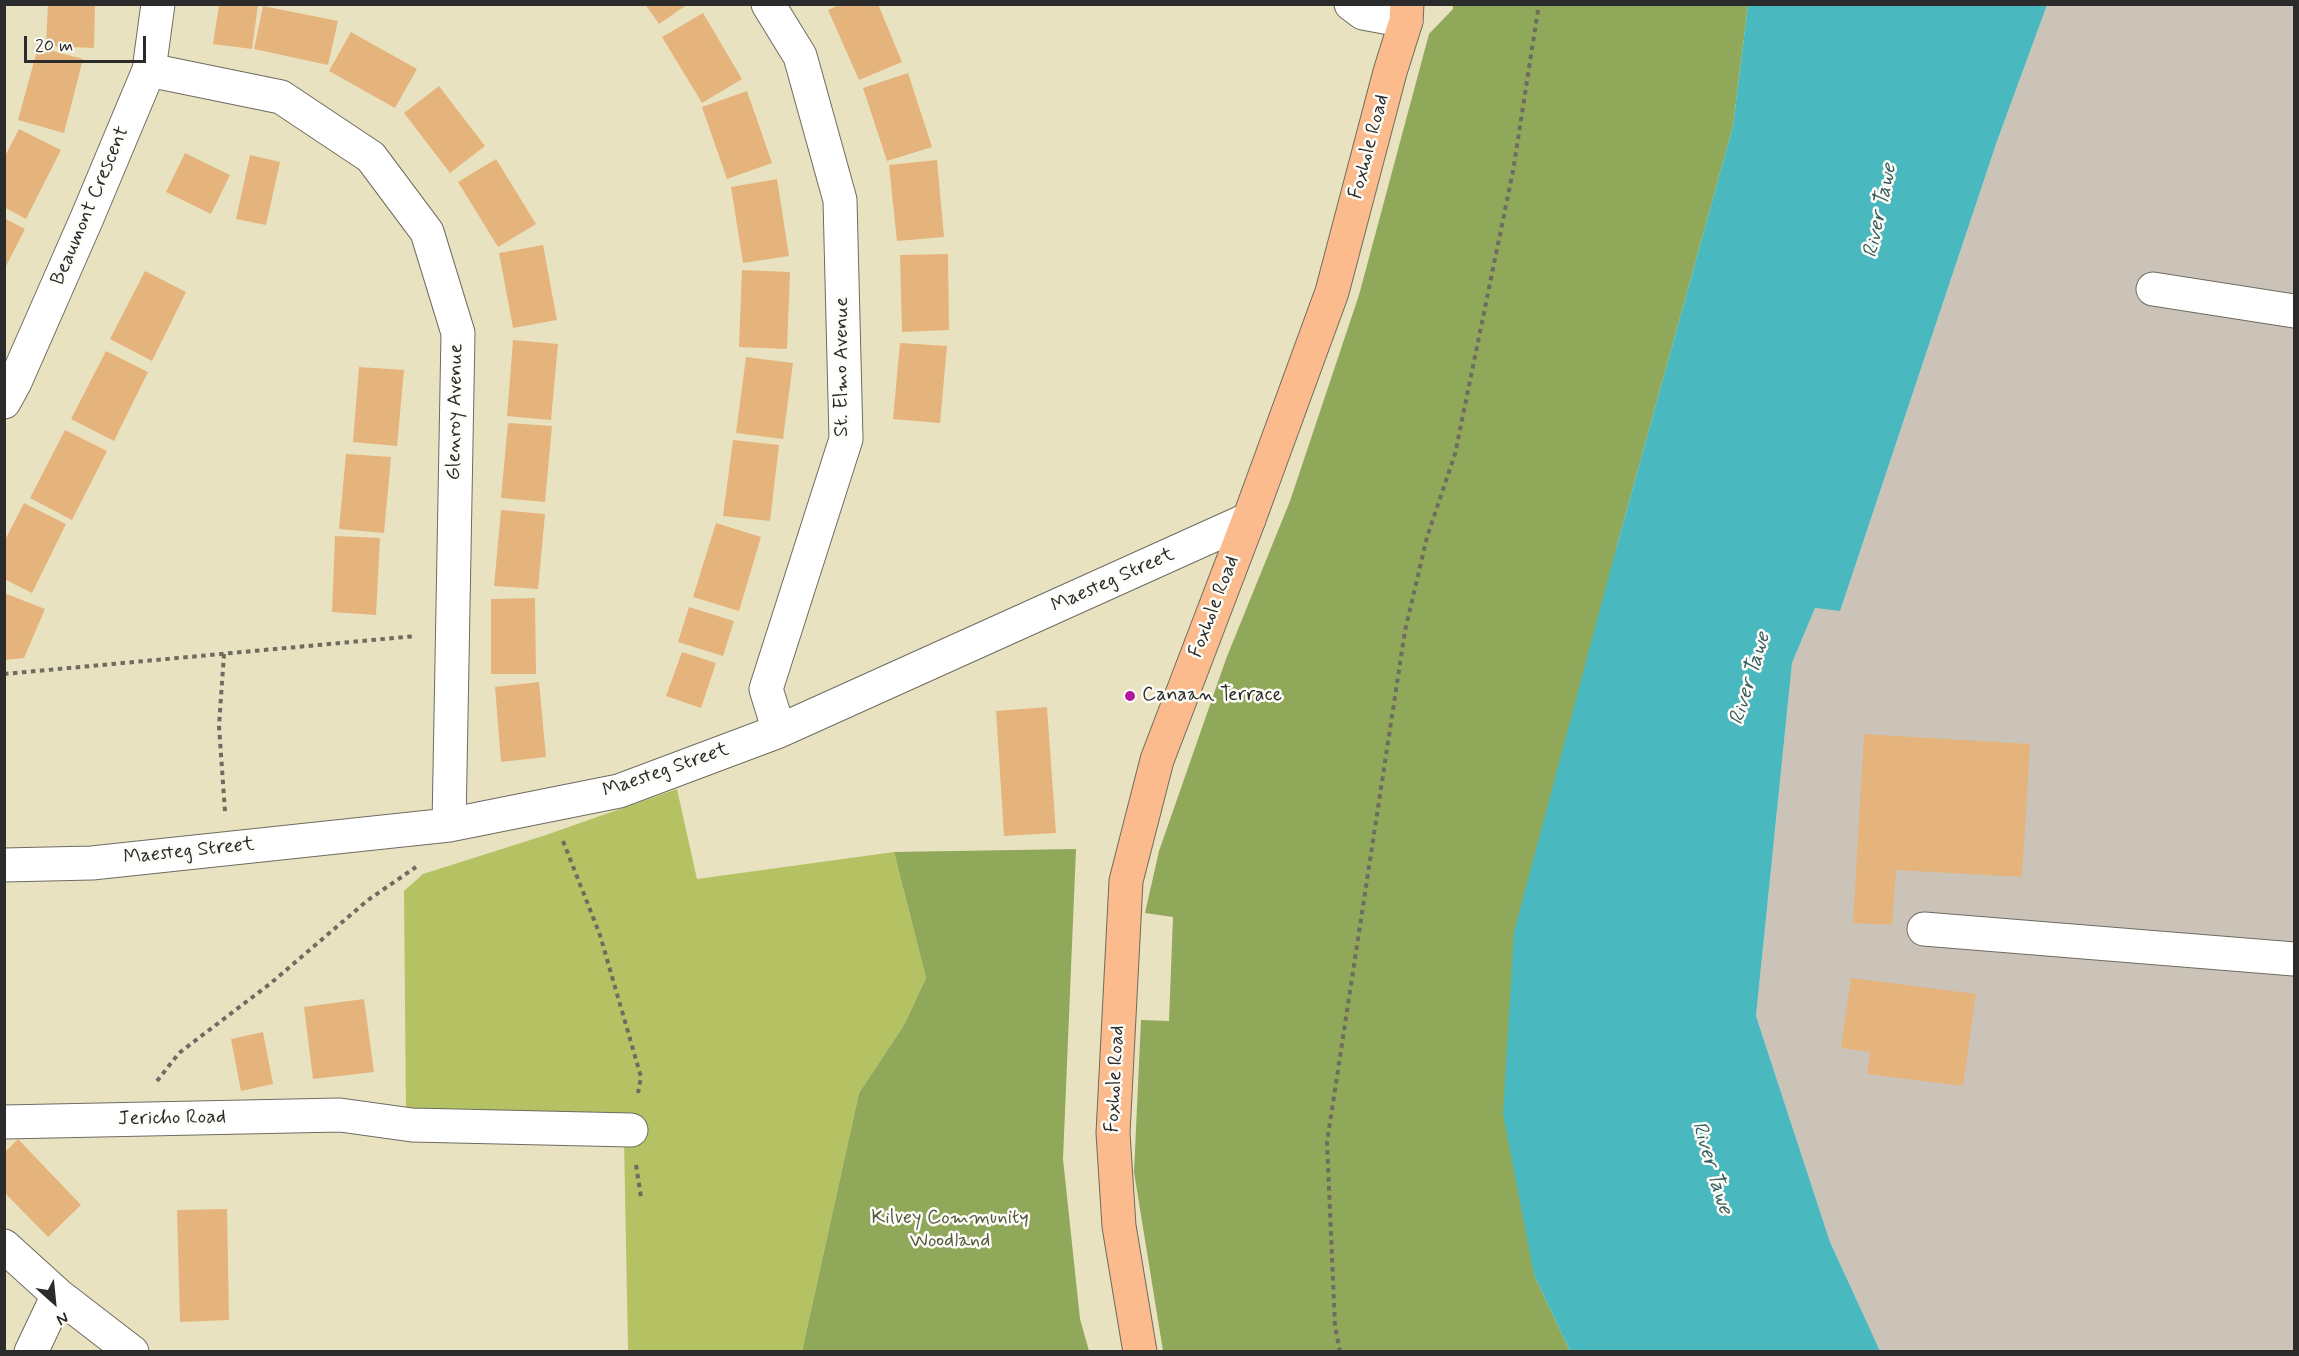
<!DOCTYPE html>
<style>
body{margin:0}
#map{position:relative;width:2299px;height:1356px;overflow:hidden;background:#e9e2c1;font-family:Mynerve,sans-serif}
canvas{display:block}
.frame{position:absolute;inset:0;border:6px solid #2b2b2b;pointer-events:none}
.north{position:absolute;left:24px;top:1272px;width:60px;height:60px;-webkit-text-stroke:4px #fdfcf7;paint-order:stroke;rotate:153deg;font-size:16px;font-weight:700;line-height:24px;text-align:center;color:#2b2b2b}
.north::after{content:'';display:block;margin:auto;width:21px;height:27px;background:#2b2b2b;clip-path:polygon(50% 0,100% 100%,50% 72%,0 100%)}
.scale{position:absolute;left:24px;top:36px;width:122px;height:27px;box-sizing:border-box;border:3px solid #2b2b2b;border-top:0;padding-left:8px;font-size:18px;line-height:21px;white-space:nowrap;color:#2b2b2b;-webkit-text-stroke:4px #fdfcf7;paint-order:stroke}
</style>
<div id="map">
<canvas width="2299" height="1356"></canvas>
<div class="frame"></div>
<div class="north">N</div>
<div class="scale">20 m</div>
</div>
<script>
const g = document.querySelector('canvas').getContext('2d');
g.lineJoin = 'round';
function fill(path, color) { g.fillStyle = color; g.fill(path, 'evenodd'); }
const poly = rows => new Path2D(rows.map(r => 'M' + r).join(''));
function strokePath(path, color, width, dash) { g.strokeStyle = color; g.lineWidth = width; g.lineCap = dash ? 'butt' : 'round'; g.setLineDash(dash || []); g.stroke(path); }
function write(font, color, halo, rows, align = 'center') {
  g.font = font + ' Mynerve,sans-serif'; g.lineWidth = 5; g.setLineDash([]); g.textBaseline = 'middle'; g.strokeStyle = halo; g.fillStyle = color; for (const [text, x, y, turn = 0] of rows) {
    g.save(); g.translate(x, y); g.rotate((+turn || 0) * Math.PI / 180); g.textAlign = isNaN(turn) ? turn : align; if (halo) g.strokeText(text, 0, 0); g.fillText(text, 0, 0); g.restore();
  }
}
const industrial = poly([
 [2047,5,2294,5,2294,1351,1880,1351,1830,1242,1756,1016,1792,663,1815,608,1840,610,1996,144]
]);
const green = poly([
 [677,789,697,879,894,852,926,978,904,1025,859,1093,802,1351,628,1351,624,1139,406,1118,404,891,423,874,546,835]
]);
const forest = poly([
 [1453,5,1748,5,1733,126,1616,549,1534,1275,1570,1351,1163,1351,1134,1172,1141,1020,1169,1021,1173,917,1145,913,1159,851,1226,659,1290,501,1359,295,1429,34,1453,9],
 [1076,849,1063,1159,1080,1319,1089,1351,802,1351,859,1093,904,1025,926,978,894,852]
]);
const water = poly([
 [1748,5,2047,5,1996,144,1840,611,1815,608,1792,663,1756,1016,1830,1242,1880,1351,1570,1351,1534,1275,1503,1114,1514,932,1616,549,1733,126]
]);
const building = poly([
 [48,4,95,4,94,48,46,46],
 [645,4,688,4,659,24],
 [841,4,878,4,902,62,859,80,828,10],
 [219,5,258,5,252,49,213,44],
 [263,6,338,21,328,65,254,49],
 [703,13,742,79,702,103,662,37],
 [351,32,417,69,395,108,329,71],
 [38,47,83,59,64,133,18,120],
 [908,73,932,147,887,161,863,88],
 [439,86,485,146,450,173,404,113],
 [747,91,772,163,727,179,702,107],
 [19,129,61,150,26,219,4,207,4,158],
 [185,153,230,175,211,214,166,192],
 [250,155,280,162,266,225,236,219],
 [496,159,536,224,498,247,458,182],
 [937,160,944,237,897,241,889,165],
 [777,179,789,256,743,263,731,187],
 [4,218,25,229,4,270],
 [543,245,557,320,513,328,499,253],
 [948,254,949,330,902,332,900,255],
 [742,270,790,272,787,349,739,347],
 [145,271,186,292,152,361,110,339],
 [513,340,558,344,551,420,507,416],
 [900,343,947,346,940,423,893,419],
 [106,351,148,372,114,441,71,419],
 [746,357,793,363,783,439,736,433],
 [359,367,404,370,397,446,353,442],
 [508,423,552,426,545,502,501,498],
 [65,430,107,451,72,520,30,498],
 [733,440,779,445,770,521,723,516],
 [346,454,391,457,384,533,339,529],
 [24,503,66,524,32,593,4,579,4,542],
 [501,510,545,514,538,589,494,586],
 [716,523,761,537,739,611,693,597],
 [335,536,380,538,376,615,332,612],
 [4,593,45,609,24,658,4,660],
 [535,598,536,674,491,674,491,599],
 [689,607,734,621,723,656,678,642],
 [682,652,716,663,701,708,666,696],
 [539,682,546,757,501,762,495,687],
 [1047,707,1056,833,1004,836,996,711],
 [1864,734,2030,744,2022,877,1896,870,1892,925,1853,923],
 [1851,978,1976,994,1963,1086,1867,1074,1870,1052,1841,1048],
 [364,999,374,1072,313,1079,304,1007],
 [263,1032,273,1084,241,1091,231,1039],
 [18,1139,81,1205,48,1237,4,1192,4,1153],
 [227,1209,229,1320,180,1322,177,1210]
]);
const path = poly([
 [224,654,219,726,225,812],
 [4,674,416,636],
 [563,841,600,935,641,1077,638,1093],
 [157,1081,179,1053,271,983,368,900,416,867],
 [636,1165,641,1197],
 [1340,1352,1335,1326,1327,1142,1405,631,1427,537,1455,454,1513,171,1539,4]
]);
const minor = poly([
 [768,4,800,56,840,200,846,439,766,689,779,731],
 [1351,4,1363,13,1406,21],
 [149,70,281,97,371,157,427,232,458,333,449,825],
 [2153,289,2294,311],
 [4,402,15,382,87,218,149,70,158,4],
 [4,865,92,863,449,825,619,791,779,731,1249,519],
 [1924,929,2294,959],
 [4,1122,340,1115,412,1125,631,1130],
 [4,1246,58,1295,132,1352],
 [31,1352,58,1295]
]);
const major = poly([
 [1140,1352,1119,1226,1113,1133,1126,881,1157,760,1249,519,1332,292,1390,72,1406,21,1407,4]
]);
const markers = [
 [1130,696,6,"#b5179e"]
];
const streetNames = [
 ["Foxhole Road",1370,147,-75],
 ["Beaumont Crescent",91,206,-67],
 ["St. Elmo Avenue",843,367,-90],
 ["Glenroy Avenue",456,412,-89],
 ["Maesteg Street",1113,581,-24],
 ["Foxhole Road",1215,607,-69],
 ["Maesteg Street",666,771,-19],
 ["Maesteg Street",189,852,-6],
 ["Foxhole Road",1116,1079,-87],
 ["Jericho Road",172,1119,-1]
];
const poiNames = [
 ["Canaan Terrace",1142,696]
];
const parkNames = [
 ["Kilvey Community",950,1219],
 ["Woodland",950,1242]
];
const waterNames = [
 ["River Tawe",1881,211,-78],
 ["River Tawe",1751,679,-73],
 ["River Tawe",1711,1168,73]
];
fill(industrial, '#cbc3b8');
fill(green, '#b5c263');
fill(forest, '#90a859');
fill(water, '#4ab9bf');
fill(building, '#e5b47d');
strokePath(minor, '#6e6b60', 35);
strokePath(major, '#6e6b60', 35);
strokePath(path, '#6e6b60', 4, [4.5, 4.5]);
strokePath(minor, '#fff', 33);
strokePath(major, '#fbbb8c', 33);
for (const [x, y, r, color] of markers) { const dot = new Path2D(); dot.arc(x, y, r, 0, 2 * Math.PI); g.fillStyle = color; g.fill(dot); strokePath(dot, '#fdfcf7', 2); }
write('20px', '#2b2b2b', '#fdfcf7', streetNames);
write('20px', '#2b2b2b', '#fdfcf7', poiNames, 'left');
write('20px', '#54583c', '#fdfcf7', parkNames);
write('italic 21px', '#365d5f', '#fdfcf7', waterNames);
</script>
